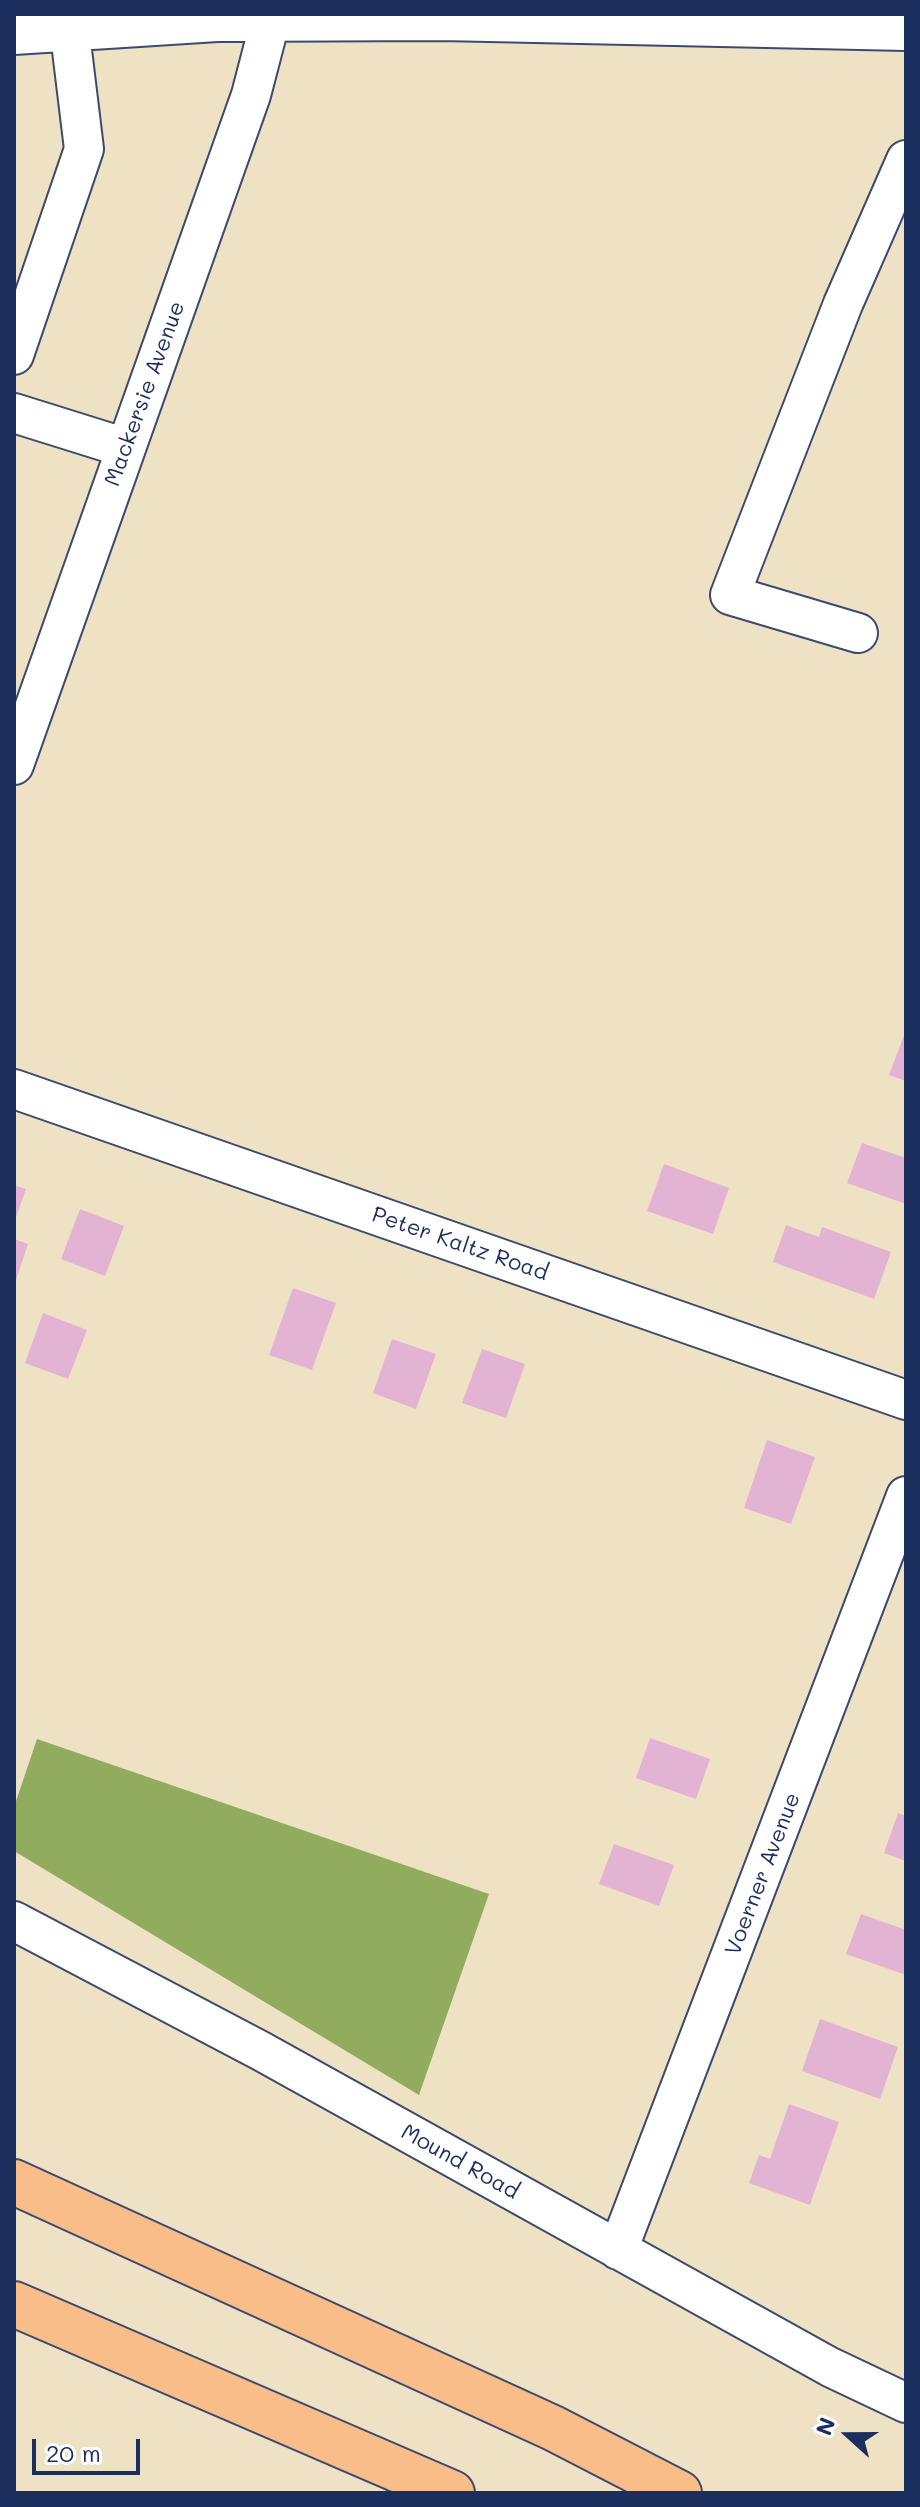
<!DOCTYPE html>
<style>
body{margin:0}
#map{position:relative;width:920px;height:2507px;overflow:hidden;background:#efe2c4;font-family:Mali,sans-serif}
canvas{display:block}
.frame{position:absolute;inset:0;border:16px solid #1b2f5e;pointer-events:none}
.north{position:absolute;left:808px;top:2395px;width:80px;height:80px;-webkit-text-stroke:6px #fff;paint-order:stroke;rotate:291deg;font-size:22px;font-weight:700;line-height:32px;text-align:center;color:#1b2f5e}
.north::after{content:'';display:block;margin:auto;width:28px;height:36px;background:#1b2f5e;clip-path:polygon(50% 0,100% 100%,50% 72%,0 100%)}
.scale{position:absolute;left:32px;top:2439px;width:108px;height:36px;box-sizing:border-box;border:4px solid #1b2f5e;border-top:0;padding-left:10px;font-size:24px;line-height:28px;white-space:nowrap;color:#1b2f5e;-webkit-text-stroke:6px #fff;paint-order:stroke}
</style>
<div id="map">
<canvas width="920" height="2507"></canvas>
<div class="frame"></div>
<div class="north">N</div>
<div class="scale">20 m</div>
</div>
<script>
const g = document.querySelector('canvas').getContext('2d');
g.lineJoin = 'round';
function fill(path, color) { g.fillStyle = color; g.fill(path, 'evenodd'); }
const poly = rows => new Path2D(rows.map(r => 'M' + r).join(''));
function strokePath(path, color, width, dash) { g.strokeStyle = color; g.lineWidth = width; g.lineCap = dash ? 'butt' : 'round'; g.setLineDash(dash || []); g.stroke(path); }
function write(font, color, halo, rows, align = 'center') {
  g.font = font + ' Mali,sans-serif'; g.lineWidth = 8; g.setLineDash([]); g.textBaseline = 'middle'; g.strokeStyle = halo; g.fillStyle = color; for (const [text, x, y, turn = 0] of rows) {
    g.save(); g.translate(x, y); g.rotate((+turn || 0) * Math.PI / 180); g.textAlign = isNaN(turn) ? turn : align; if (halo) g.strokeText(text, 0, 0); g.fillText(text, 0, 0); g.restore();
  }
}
const forest = poly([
 [37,1739,489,1894,419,2095,14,1851,14,1807]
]);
const building = poly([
 [906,1030,906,1081,889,1075],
 [862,1143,906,1158,906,1204,847,1183],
 [664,1164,729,1188,713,1234,647,1211],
 [14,1185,26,1189,14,1223],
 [80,1209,124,1226,105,1276,61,1259],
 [786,1225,819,1237,822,1227,891,1252,874,1299,773,1262],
 [14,1239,28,1244,16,1280,14,1279],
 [293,1288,336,1303,312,1370,269,1355],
 [43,1313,87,1330,68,1379,25,1363],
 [392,1339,436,1354,416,1409,373,1393],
 [482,1349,525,1364,506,1418,462,1403],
 [767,1440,815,1457,791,1524,744,1508],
 [650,1738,710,1759,696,1799,636,1778],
 [898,1813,906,1816,906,1861,884,1853],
 [614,1844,674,1865,659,1906,599,1884],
 [861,1914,906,1930,906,1975,846,1954],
 [820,2019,898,2047,880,2099,802,2071],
 [789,2104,839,2122,810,2205,749,2183,759,2155,770,2159]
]);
const minor = poly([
 [14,35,217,22,442,21,906,31],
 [14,355,84,149,70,34],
 [14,413,126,448],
 [858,633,730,595,843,304,906,160],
 [14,765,251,95,270,22],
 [14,1089,906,1400],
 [14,1921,261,2051,830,2367,906,2403],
 [618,2250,906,1496]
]);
const major = poly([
 [14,2304,452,2493]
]);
const highway = poly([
 [14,2182,553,2428,679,2493]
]);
const streetNames = [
 ["Mackersie Avenue",145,394,-70],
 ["Peter Kaltz Road",460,1244,19],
 ["Voerner Avenue",763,1874,-69],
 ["Mound Road",460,2162,29]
];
fill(forest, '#91ac5e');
fill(building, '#e2b3d3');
strokePath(minor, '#3b4a6d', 42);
strokePath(major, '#3b4a6d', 48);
strokePath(highway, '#3b4a6d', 48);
strokePath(minor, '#fff', 38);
strokePath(major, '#f8bd89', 44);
strokePath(highway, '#f8bd89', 44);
write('22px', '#1b2f5e', '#fff', streetNames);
</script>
